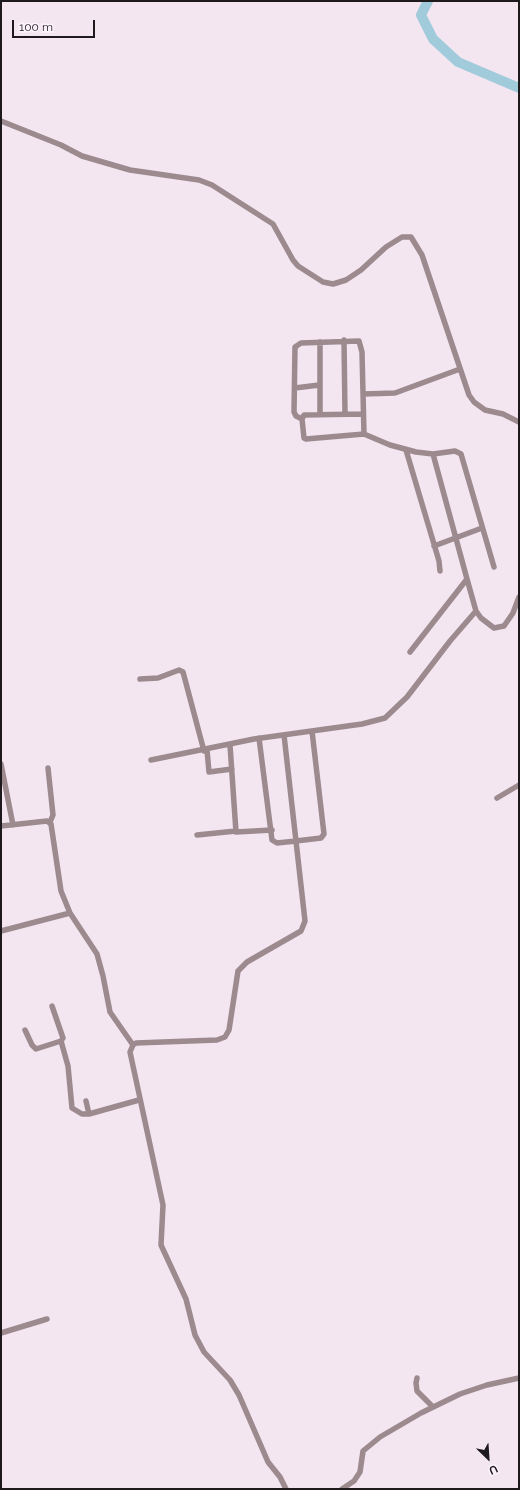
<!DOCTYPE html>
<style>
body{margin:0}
#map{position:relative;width:520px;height:1490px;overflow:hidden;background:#f3e6f1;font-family:Raleway,sans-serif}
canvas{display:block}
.frame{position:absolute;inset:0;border:2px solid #1d191d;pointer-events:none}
.north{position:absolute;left:468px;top:1438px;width:40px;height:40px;-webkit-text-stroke:3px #fef4fd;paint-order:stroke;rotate:155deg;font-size:11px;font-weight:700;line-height:16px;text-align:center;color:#1d191d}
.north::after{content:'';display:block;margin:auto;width:14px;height:18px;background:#1d191d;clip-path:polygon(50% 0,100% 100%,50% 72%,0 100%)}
.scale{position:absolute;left:12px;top:20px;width:83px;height:18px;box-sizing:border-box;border:2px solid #1d191d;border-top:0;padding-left:5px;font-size:12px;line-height:14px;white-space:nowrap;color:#1d191d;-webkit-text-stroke:3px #fef4fd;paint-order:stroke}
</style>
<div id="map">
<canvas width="520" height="1490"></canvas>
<div class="frame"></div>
<div class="north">U</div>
<div class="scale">100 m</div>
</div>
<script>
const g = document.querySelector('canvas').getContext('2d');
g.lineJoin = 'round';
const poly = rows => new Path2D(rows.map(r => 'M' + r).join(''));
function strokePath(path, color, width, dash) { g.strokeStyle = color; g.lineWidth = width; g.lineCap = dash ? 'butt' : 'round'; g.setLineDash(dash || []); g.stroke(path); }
const river = poly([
 [428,1,421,15,433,39,458,62,519,88]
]);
const minor = poly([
 [1,121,61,145,82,156,130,170,199,180,212,185,273,224,293,260,298,266,323,282,333,284,346,280,361,270,386,247,402,237,411,237,422,255,469,395,474,402,485,410,503,414,519,422],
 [344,340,345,414],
 [295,388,319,385],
 [363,394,395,393,460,369],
 [320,414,320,342],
 [363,414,304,415,302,419,304,438,306,439,364,434],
 [302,419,296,416,294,412,295,347,301,343,359,341,362,352,364,434,390,445,416,452,433,454,467,579,476,611,481,618,494,628,504,626,513,613,519,597],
 [406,450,439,561,440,571],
 [433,454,455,451,461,454,494,567],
 [434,546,482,528],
 [410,652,467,579],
 [140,679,158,678,179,670,183,672,204,751],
 [259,738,272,840,277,843,296,841,284,735],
 [230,745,236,832,272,830],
 [207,750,209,772,232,769],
 [151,760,254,739,362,724,385,718,407,697,450,641,476,611],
 [1,764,13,825],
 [48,768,53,815,50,822],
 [497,798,519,785],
 [1,826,47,821,51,824,61,891,70,913,97,954,103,976,110,1012,133,1045],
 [197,835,236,831],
 [1,931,70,913],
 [52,1006,63,1038,61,1041],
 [25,1030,32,1045,36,1049,61,1041,68,1066,72,1108,82,1114,89,1114],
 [86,1101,89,1114,139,1100],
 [1,1333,47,1319],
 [417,1378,416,1383,417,1391,433,1407],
 [286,1489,280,1477,268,1462,239,1395,230,1380,204,1352,195,1335,186,1299,161,1245,163,1205,130,1052,133,1045,136,1043,217,1040,225,1037,229,1030,238,971,247,962,301,931,305,921,296,841,321,838,324,834,312,731],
 [342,1489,354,1481,360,1472,363,1451,380,1437,421,1413,460,1394,487,1385,519,1378]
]);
strokePath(river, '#a1cbda', 10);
strokePath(minor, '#9c8a8f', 5.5);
</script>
